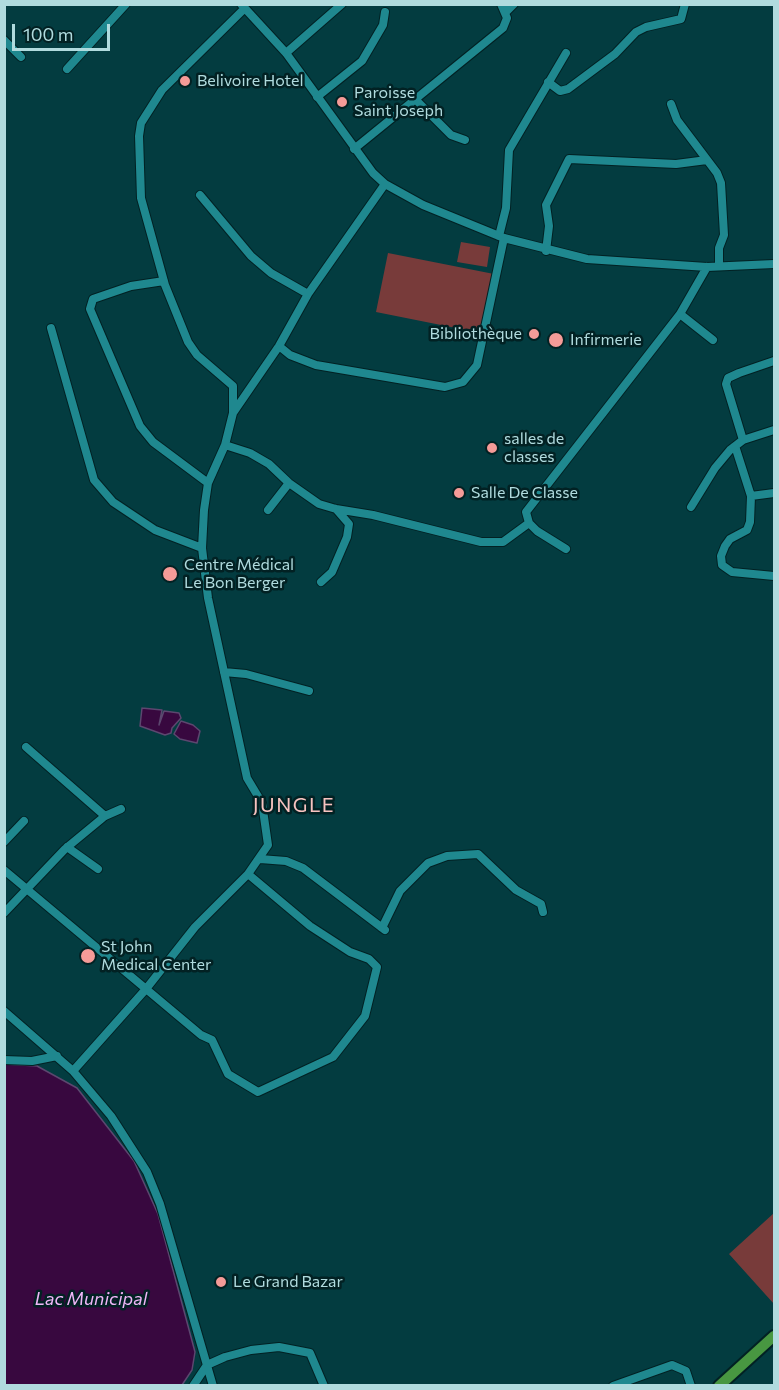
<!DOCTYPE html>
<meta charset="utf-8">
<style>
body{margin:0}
#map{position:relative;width:779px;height:1390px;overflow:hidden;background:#033c40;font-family:Commissioner,sans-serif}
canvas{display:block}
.frame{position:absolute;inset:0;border:6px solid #b0dbde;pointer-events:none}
.scale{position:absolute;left:12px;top:24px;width:98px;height:27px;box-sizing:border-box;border:3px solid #b0dbde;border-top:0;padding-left:8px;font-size:18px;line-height:21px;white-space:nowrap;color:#b0dbde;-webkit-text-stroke:4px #022123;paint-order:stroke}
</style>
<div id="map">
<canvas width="779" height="1390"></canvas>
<div class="frame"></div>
<div class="scale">100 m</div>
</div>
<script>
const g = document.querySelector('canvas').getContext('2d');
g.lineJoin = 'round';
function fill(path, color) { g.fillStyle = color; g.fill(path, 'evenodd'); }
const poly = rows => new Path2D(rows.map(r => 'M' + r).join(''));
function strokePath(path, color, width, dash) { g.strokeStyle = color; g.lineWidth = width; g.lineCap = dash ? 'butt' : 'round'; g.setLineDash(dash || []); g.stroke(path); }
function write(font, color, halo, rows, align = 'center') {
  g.font = font + ' Commissioner,sans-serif'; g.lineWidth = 5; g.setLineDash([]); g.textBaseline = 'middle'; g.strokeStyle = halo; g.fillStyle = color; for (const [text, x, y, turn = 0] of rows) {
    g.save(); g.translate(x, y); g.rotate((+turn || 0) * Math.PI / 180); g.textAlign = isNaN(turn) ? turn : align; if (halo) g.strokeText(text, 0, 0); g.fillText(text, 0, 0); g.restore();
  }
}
const green = poly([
 [461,242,490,247,487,267,457,262],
 [388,253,494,274,481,333,376,312],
 [774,1213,774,1304,729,1254]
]);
const water = poly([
 [142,708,162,710,159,725,164,711,179,713,181,718,172,728,171,733,165,735,140,726,142,708],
 [181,721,193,725,200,731,197,743,180,739,174,734,181,721],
 [5,1064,37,1066,77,1088,134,1161,158,1214,195,1352,192,1370,182,1385,5,1385,5,1064]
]);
const minor = poly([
 [241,4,286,53,373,173,385,184,423,205,504,238,587,259,707,267,774,264],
 [506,12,514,4],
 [4,40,21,57],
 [286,53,342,4],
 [67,69,126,4],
 [548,82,560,91,568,89,615,54,636,32,646,27,681,19,685,4],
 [317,97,362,61,383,25,385,12],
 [416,100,451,135,465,140],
 [671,104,677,120,717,173,721,183,724,235,719,248,719,266],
 [354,149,503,28,507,18,501,4],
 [200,195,251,256,271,273,308,294],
 [499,236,506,208,509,150,566,53],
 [546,251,549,226,546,205,569,159,676,164,707,160],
 [164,281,131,286,93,299,90,309,140,426,153,442,208,483],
 [680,314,713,340],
 [51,328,94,480,113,502,155,530,202,548],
 [279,346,290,355,316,365,445,387,463,382,477,365,504,238],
 [233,413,233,386,197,355,188,342,165,285,141,198,139,136,141,123,162,90,245,8],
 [743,440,726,384,728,378,739,373,774,361],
 [225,445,250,453,269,464,289,483,319,504,336,509,373,515,481,542,503,542,529,523],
 [735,446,751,496,750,522,747,530,730,539,725,546,721,556,722,565,732,572,774,576],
 [751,496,774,493],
 [691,507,715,468,730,450,743,440,774,430],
 [268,510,289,483],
 [566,549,537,531,529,523,526,512,680,314,707,267],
 [321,582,332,572,347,537,349,524,336,509],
 [224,672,246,674,309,691],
 [26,747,105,816],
 [4,842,24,821],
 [67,847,98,869],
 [260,859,286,861,303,868,385,930],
 [4,870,201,1035,212,1040,228,1074,258,1092,333,1057,365,1016,377,967,369,959,350,952,310,926,248,874],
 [4,913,65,849,105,816,121,809],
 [382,928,400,891,428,863,447,856,478,854,516,890,541,904,543,912],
 [4,1011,73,1071,111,1116,147,1172,160,1204,213,1386],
 [4,1060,32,1061,57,1056],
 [73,1071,146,989,195,927,248,874,268,845,262,803,247,778,208,598,202,548,204,510,208,483,225,445,233,413,279,346,308,294,385,184],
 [193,1386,207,1365,225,1357,251,1350,279,1347,310,1353,324,1386],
 [613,1386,672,1365,686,1371,691,1386]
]);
const highway = poly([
 [719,1386,774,1336]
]);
const markers = [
 [185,81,6,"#f59b98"],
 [342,102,6,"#f59b98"],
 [534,334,6,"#f59b98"],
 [556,340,8,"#f59b98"],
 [492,448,6,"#f59b98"],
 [459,493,6,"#f59b98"],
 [170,574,8,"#f59b98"],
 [88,956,8,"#f59b98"],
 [221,1282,6,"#f59b98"]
];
const poiNames = [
 ["Belivoire Hotel",197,81],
 ["Paroisse",354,93],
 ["Saint Joseph",354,111],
 ["Bibliothèque",522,334,"right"],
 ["Infirmerie",570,340],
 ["salles de",504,439],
 ["classes",504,457],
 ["Salle De Classe",471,493],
 ["Centre Médical",184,565],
 ["Le Bon Berger",184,583],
 ["St John",101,947],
 ["Medical Center",101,965],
 ["Le Grand Bazar",233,1282]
];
const waterNames = [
 ["Lac Municipal",91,1299]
];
const quarterNames = [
 ["JUNGLE",294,805]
];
fill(green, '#783b3a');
fill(water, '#38083f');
strokePath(water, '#5c476f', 1.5);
strokePath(minor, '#022123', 10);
strokePath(highway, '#022123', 14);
strokePath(minor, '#1f888f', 8);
strokePath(highway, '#489741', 10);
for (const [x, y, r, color] of markers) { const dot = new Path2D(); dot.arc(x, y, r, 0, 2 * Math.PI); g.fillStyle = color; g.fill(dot); strokePath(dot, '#022123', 2); }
write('16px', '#b0dbde', '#022123', poiNames, 'left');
write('italic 18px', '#f0b6f8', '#022123', waterNames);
g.letterSpacing = '1.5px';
write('20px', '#f7c3c0', '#022123', quarterNames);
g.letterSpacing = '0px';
</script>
